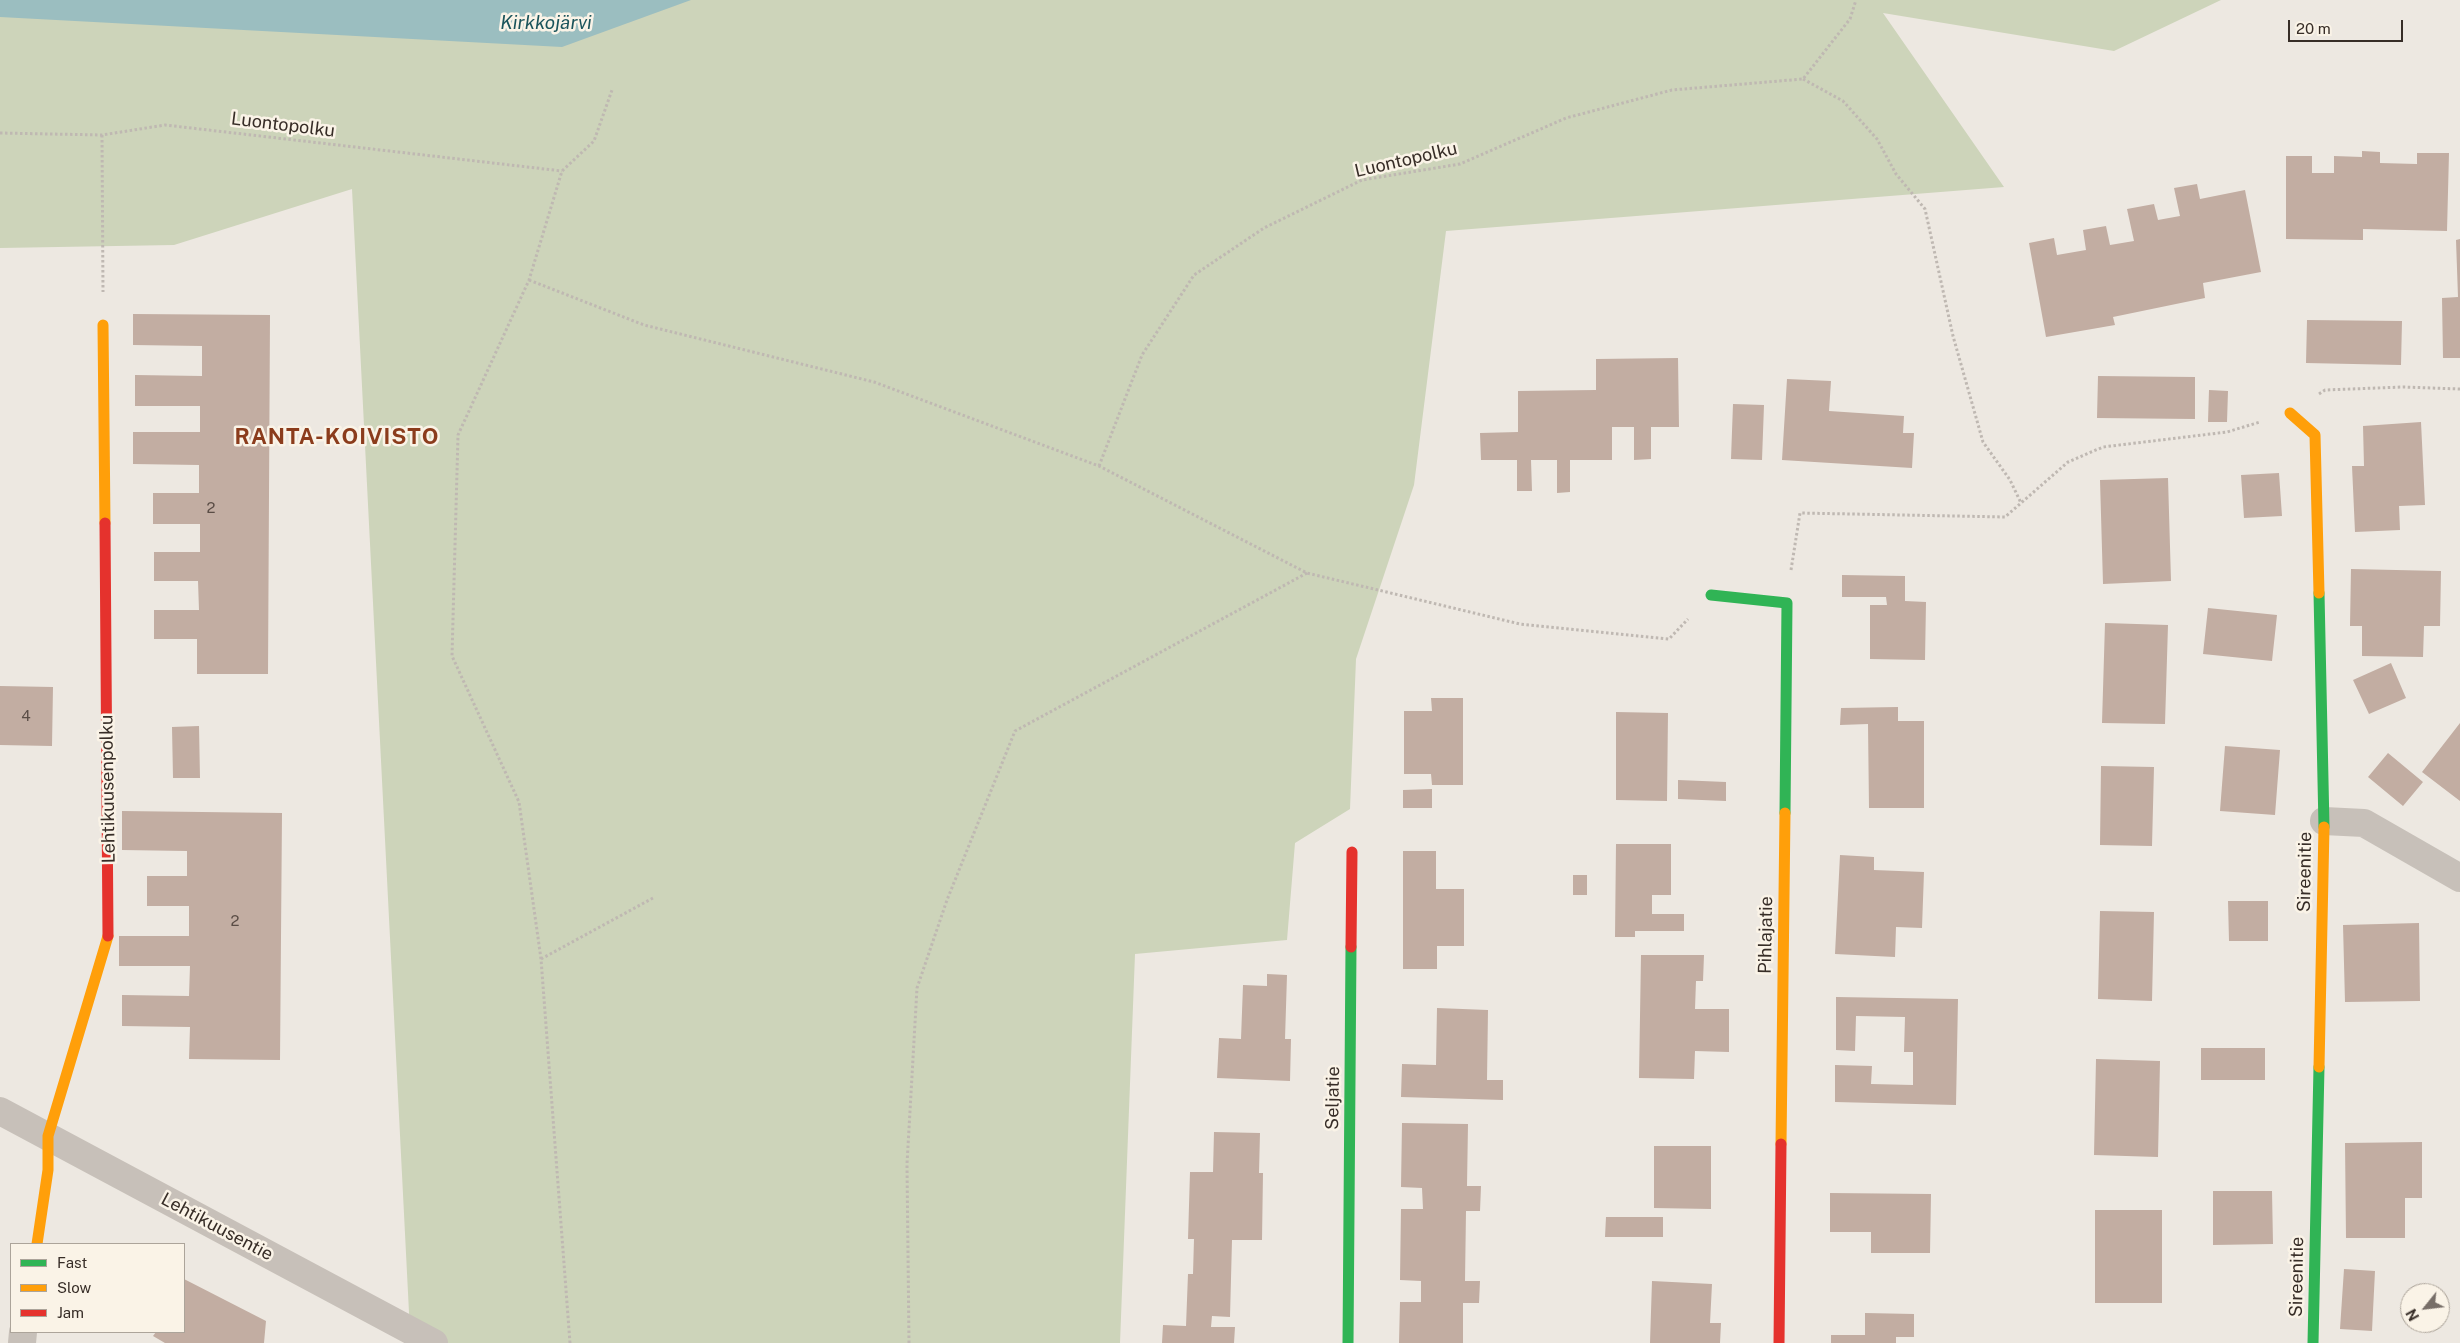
<!DOCTYPE html>
<meta charset="utf-8">
<style>
body{margin:0}
#map{position:relative;width:2460px;height:1343px;overflow:hidden;background:#ede8e1;font-family:"Public Sans",sans-serif}
canvas{display:block}
.legend{position:absolute;left:10px;top:1243px;width:175px;height:90px;box-sizing:border-box;background:#faf3e7;border:1px solid #aca49a;margin:0;padding:6px 9px;list-style:none;font-size:15px;color:#372d27}
.legend li{display:flex;align-items:center;gap:10px;height:25px}
.legend b{width:25px;border:1px solid #aca49a}
.north{position:absolute;left:2400px;top:1283px;width:50px;height:50px;box-sizing:border-box;background:#faf3e7;border:1px solid #aca49a;border-radius:50%;rotate:241deg;font-size:14px;font-weight:700;line-height:20px;text-align:center;color:#372d27}
.north::after{content:'';display:block;margin:auto;width:18px;height:22px;background:#776e68;clip-path:polygon(50% 0,100% 100%,50% 72%,0 100%)}
.scale{position:absolute;left:2288px;top:20px;width:115px;height:22px;box-sizing:border-box;border:2px solid #372d27;border-top:0;padding-left:6px;font-size:15px;line-height:18px;white-space:nowrap;color:#372d27;-webkit-text-stroke:4px #faf3e7;paint-order:stroke}
</style>
<div id="map">
<canvas width="2460" height="1343"></canvas>
<ul class="legend">
<li><b style="height:6px;background:#30b455"></b>Fast</li>
<li><b style="height:6px;background:#ff9f0a"></b>Slow</li>
<li><b style="height:6px;background:#e5322d"></b>Jam</li>
</ul>
<div class="north">N</div>
<div class="scale">20 m</div>
</div>
<script>
const g = document.querySelector('canvas').getContext('2d');
g.lineJoin = 'round';
function fill(path, color) { g.fillStyle = color; g.fill(path, 'evenodd'); }
const poly = rows => new Path2D(rows.map(r => 'M' + r).join(''));
function strokePath(path, color, width, dash) { g.strokeStyle = color; g.lineWidth = width; g.lineCap = dash ? 'butt' : 'round'; g.setLineDash(dash || []); g.stroke(path); }
function write(font, color, halo, rows, align = 'center') {
  g.font = font + ' "Public Sans",sans-serif'; g.lineWidth = 5; g.setLineDash([]); g.textBaseline = 'middle'; g.strokeStyle = halo; g.fillStyle = color; for (const [text, x, y, turn = 0] of rows) {
    g.save(); g.translate(x, y); g.rotate((+turn || 0) * Math.PI / 180); g.textAlign = isNaN(turn) ? turn : align; if (halo) g.strokeText(text, 0, 0); g.fillText(text, 0, 0); g.restore();
  }
}
const green = poly([
 [0,0,2221,0,2114,51,1883,13,2004,187,1446,231,1414,485,1356,659,1350,809,1295,843,1287,940,1135,954,1120,1343,434,1343,410,1332,352,189,174,245,0,248]
]);
const water = poly([
 [0,0,691,0,562,47,0,17]
]);
const building = poly([
 [2362,151,2380,152,2380,163,2417,164,2417,153,2449,153,2447,231,2363,229,2363,240,2286,239,2286,156,2312,156,2312,173,2334,173,2334,156,2362,157],
 [2197,184,2200,199,2245,190,2261,272,2203,283,2205,298,2113,317,2115,325,2046,337,2029,243,2054,238,2057,255,2086,250,2083,230,2106,226,2110,245,2134,241,2127,209,2154,204,2158,220,2180,216,2174,188],
 [2460,239,2460,358,2443,358,2442,298,2458,297,2456,240],
 [133,314,270,315,268,674,197,674,197,639,154,639,154,610,199,610,198,581,154,581,154,552,200,552,200,524,153,524,153,493,199,493,199,465,133,464,133,432,200,432,200,406,135,406,135,375,202,376,202,346,133,345],
 [2307,320,2402,321,2401,365,2306,363],
 [1678,358,1679,427,1651,427,1651,459,1634,460,1634,427,1612,427,1612,460,1570,460,1570,492,1557,493,1557,460,1531,460,1532,491,1517,491,1517,460,1481,460,1480,433,1518,432,1518,391,1596,390,1596,359],
 [2098,376,2195,377,2195,419,2097,418],
 [1787,379,1831,381,1829,411,1904,416,1903,433,1914,433,1912,468,1782,460],
 [2209,390,2228,391,2227,422,2208,422],
 [1733,404,1764,405,1762,460,1731,459],
 [2421,422,2425,505,2399,506,2400,530,2355,532,2352,466,2364,466,2363,426],
 [2279,473,2282,516,2244,518,2241,475],
 [2168,478,2171,581,2103,584,2100,480],
 [2351,569,2441,571,2440,626,2424,626,2423,657,2362,656,2362,626,2350,626],
 [1842,575,1905,576,1905,601,1926,602,1925,660,1870,659,1870,605,1887,605,1886,597,1842,597],
 [2208,608,2277,615,2272,661,2203,654],
 [2105,623,2168,625,2165,724,2102,723],
 [2391,663,2406,698,2369,714,2353,680],
 [0,686,53,687,52,746,0,745],
 [1431,698,1463,698,1463,785,1432,785,1431,774,1404,774,1404,711,1432,711],
 [1898,707,1898,721,1924,721,1924,808,1869,808,1868,724,1840,725,1841,708],
 [1616,712,1668,713,1667,801,1616,800],
 [2460,723,2460,801,2422,772],
 [199,726,200,778,173,778,172,727],
 [2225,746,2280,750,2275,815,2220,811],
 [2388,753,2423,782,2403,806,2368,777],
 [2101,766,2154,767,2152,846,2100,845],
 [1678,780,1726,782,1726,801,1678,799],
 [1432,789,1432,808,1403,808,1403,790],
 [122,811,282,813,280,1060,189,1059,190,1027,122,1026,122,995,189,996,190,966,119,966,119,936,189,936,189,906,147,906,147,876,187,876,187,851,122,850],
 [1616,844,1671,844,1671,895,1652,895,1652,914,1684,914,1684,931,1635,931,1635,937,1615,937],
 [1403,851,1436,851,1436,889,1464,889,1464,946,1437,946,1437,969,1403,969],
 [1840,855,1874,857,1874,870,1924,872,1922,928,1896,927,1895,957,1835,954],
 [1573,875,1587,875,1587,895,1573,895],
 [2228,901,2268,901,2268,941,2229,941],
 [2100,911,2154,912,2152,1001,2098,999],
 [2419,923,2420,1001,2345,1002,2343,925],
 [1641,955,1704,955,1703,981,1696,981,1695,1009,1729,1009,1729,1052,1695,1051,1694,1079,1639,1078],
 [1267,974,1287,975,1285,1039,1291,1039,1290,1081,1217,1078,1219,1038,1241,1039,1243,985,1267,986],
 [1836,997,1958,999,1956,1105,1835,1102,1835,1065,1872,1066,1871,1084,1913,1085,1913,1052,1904,1052,1905,1017,1856,1016,1855,1051,1836,1050],
 [1437,1008,1488,1010,1487,1080,1503,1080,1503,1100,1401,1097,1402,1064,1436,1065],
 [2201,1048,2265,1048,2265,1080,2201,1080],
 [2096,1059,2160,1061,2158,1157,2094,1155],
 [1402,1123,1468,1124,1467,1186,1481,1186,1480,1211,1466,1211,1465,1281,1480,1281,1479,1303,1463,1303,1463,1343,1399,1343,1400,1302,1421,1302,1421,1281,1400,1280,1401,1209,1423,1209,1422,1188,1401,1187],
 [1214,1132,1260,1133,1259,1173,1263,1173,1262,1240,1232,1240,1230,1317,1212,1316,1211,1327,1235,1327,1234,1343,1162,1343,1163,1325,1186,1326,1188,1274,1193,1274,1194,1239,1188,1239,1190,1172,1213,1172],
 [2422,1142,2422,1198,2405,1198,2405,1238,2346,1238,2345,1143],
 [1654,1146,1711,1146,1711,1209,1654,1208],
 [2213,1191,2272,1191,2273,1244,2213,1245],
 [1830,1193,1931,1194,1930,1253,1871,1253,1871,1232,1830,1232],
 [2095,1210,2162,1210,2162,1303,2095,1303],
 [1606,1217,1663,1217,1663,1237,1605,1237],
 [2344,1269,2375,1271,2372,1331,2340,1329],
 [184,1279,266,1321,264,1343,165,1343,153,1336,156,1332,184,1332],
 [1652,1281,1712,1284,1710,1323,1721,1323,1720,1343,1650,1343],
 [1865,1313,1914,1314,1914,1337,1896,1337,1896,1343,1831,1343,1831,1335,1865,1335]
]);
const path = poly([
 [1803,79,1843,101,1877,139,1896,174,1925,209,1953,336,1983,442,2010,480,2021,503],
 [0,133,102,135,165,125,562,171],
 [102,135,103,292],
 [529,280,644,325,874,382,1099,466,1307,573,1520,624,1669,639,1688,619],
 [2319,394,2325,390,2403,387,2460,389],
 [1099,466,1142,355,1194,275,1264,228,1362,180,1460,164,1566,118,1672,90,1803,79,1850,19,1856,0],
 [1791,570,1800,513,2005,517,2068,462,2103,447,2227,432,2260,422],
 [541,959,653,898],
 [570,1343,541,959,519,802,452,656,458,435,529,280,562,171,594,141,612,90],
 [909,1343,907,1164,917,988,947,900,1015,731,1307,573]
]);
const street = poly([
 [2324,821,2364,823,2460,878],
 [0,1111,434,1343],
 [22,1343,23,1332]
]);
const fast = poly([
 [2319,593,2324,827],
 [1711,595,1787,603,1785,813],
 [1348,1343,1351,947],
 [2313,1343,2319,1067]
]);
const slow = poly([
 [103,325,105,523],
 [2290,413,2315,435,2319,593],
 [2319,1067,2324,827],
 [1781,1144,1785,813],
 [37,1244,48,1170,48,1136,108,936]
]);
const jam = poly([
 [105,523,108,936],
 [1351,947,1352,852],
 [1779,1343,1781,1144]
]);
const numberNames = [
 ["2",211,508],
 ["4",26,716],
 ["2",235,921]
];
const streetNames = [
 ["Luontopolku",283,125,7],
 ["Luontopolku",1406,160,-13],
 ["Lehtikuusenpolku",108,789,-91],
 ["Sireenitie",2305,872,-89],
 ["Pihlajatie",1766,935,-89],
 ["Seljatie",1333,1098,-89],
 ["Lehtikuusentie",217,1227,28],
 ["Sireenitie",2297,1277,-89]
];
const waterNames = [
 ["Kirkkojärvi",546,23]
];
const districtNames = [
 ["RANTA-KOIVISTO",337,437]
];
fill(green, '#cdd4ba');
fill(water, '#9bbec0');
fill(building, '#c2ada2');
strokePath(path, '#bfb8b2', 3, [2.5, 2.5]);
strokePath(street, '#c7c0b9', 28);
strokePath(fast, '#30b455', 11);
strokePath(slow, '#ff9f0a', 11);
strokePath(jam, '#e5322d', 11);
write('15px', '#5a4d46', null, numberNames);
write('18px', '#372d27', '#faf3e7', streetNames);
write('italic 19px', '#1b545b', '#faf3e7', waterNames);
g.letterSpacing = '1px';
write('bold 22px', '#8b3c1c', '#faf3e7', districtNames);
g.letterSpacing = '0px';
</script>
